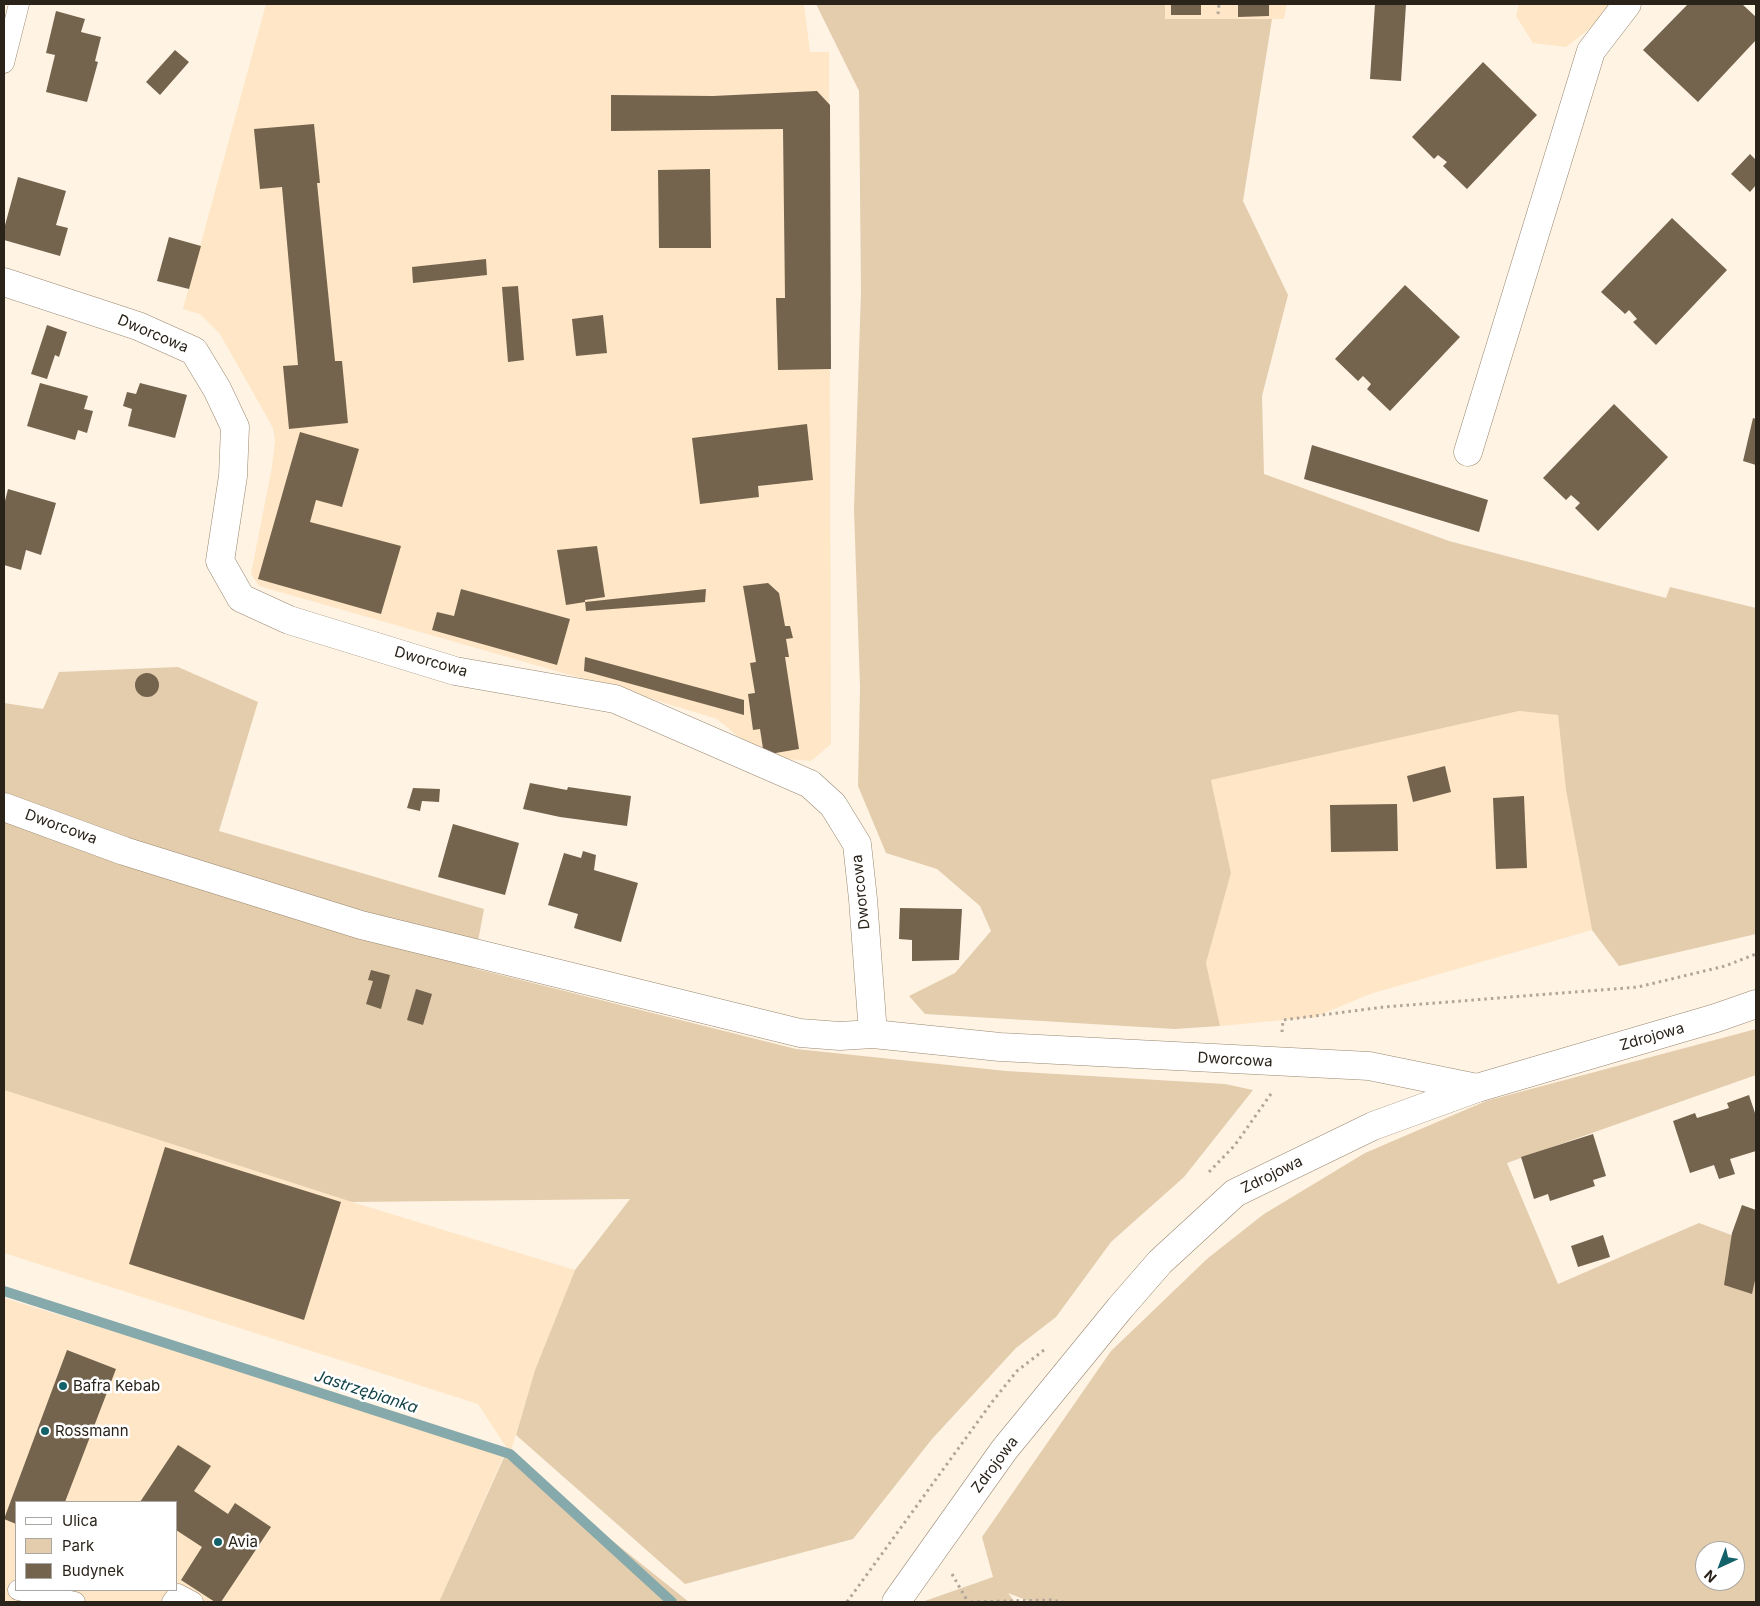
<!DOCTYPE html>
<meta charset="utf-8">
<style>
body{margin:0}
#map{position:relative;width:1760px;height:1606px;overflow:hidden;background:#fff3e4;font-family:Inter,sans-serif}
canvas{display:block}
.frame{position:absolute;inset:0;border:5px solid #2a231a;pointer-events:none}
.legend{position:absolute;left:15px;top:1501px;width:162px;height:90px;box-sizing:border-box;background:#fff;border:1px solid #aaa7a3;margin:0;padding:6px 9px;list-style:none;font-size:15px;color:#2a231a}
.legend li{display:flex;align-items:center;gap:10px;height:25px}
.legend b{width:25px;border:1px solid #aaa7a3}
.north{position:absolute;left:1695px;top:1541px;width:50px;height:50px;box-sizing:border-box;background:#fff;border:1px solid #aaa7a3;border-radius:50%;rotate:223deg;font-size:14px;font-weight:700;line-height:20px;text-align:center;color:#2a231a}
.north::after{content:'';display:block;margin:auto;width:18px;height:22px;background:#13626a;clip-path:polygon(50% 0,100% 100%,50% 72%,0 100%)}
</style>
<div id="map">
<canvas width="1760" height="1606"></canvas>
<div class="frame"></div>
<ul class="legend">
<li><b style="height:6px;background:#fff"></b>Ulica</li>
<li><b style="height:14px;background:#e4cdad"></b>Park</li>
<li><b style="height:14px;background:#74644e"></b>Budynek</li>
</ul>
<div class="north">N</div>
</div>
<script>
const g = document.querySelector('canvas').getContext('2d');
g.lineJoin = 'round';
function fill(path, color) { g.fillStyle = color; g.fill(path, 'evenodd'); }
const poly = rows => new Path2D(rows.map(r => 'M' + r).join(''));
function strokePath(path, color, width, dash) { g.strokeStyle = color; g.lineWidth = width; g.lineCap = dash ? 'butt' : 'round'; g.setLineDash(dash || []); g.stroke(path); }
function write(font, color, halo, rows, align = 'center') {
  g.font = font + ' Inter,sans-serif'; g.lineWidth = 5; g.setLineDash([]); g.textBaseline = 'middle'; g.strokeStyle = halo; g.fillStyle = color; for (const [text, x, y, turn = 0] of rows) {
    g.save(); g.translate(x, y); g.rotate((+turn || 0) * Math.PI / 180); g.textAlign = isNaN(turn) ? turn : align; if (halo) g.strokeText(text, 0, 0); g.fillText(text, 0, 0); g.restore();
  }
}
const built = poly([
 [266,4,804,4,810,52,829,52,831,744,811,761,763,757,717,719,616,688,259,586,251,574,272,467,275,440,273,428,220,334,200,314,183,309],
 [1165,4,1287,4,1284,19,1164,19],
 [1519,4,1615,4,1588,30,1566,47,1533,43,1516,16],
 [1519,711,1558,715,1566,790,1592,930,1370,994,1315,1017,1220,1026,1206,963,1231,873,1211,780],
 [4,1090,352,1202,575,1270,535,1370,510,1454,504,1455,439,1602,4,1602,4,1298,510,1453,478,1404,4,1253],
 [16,1502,176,1502,176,1590,16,1590]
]);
const green = poly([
 [816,4,1165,4,1165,19,1272,19,1243,201,1288,295,1262,396,1264,474,1449,541,1666,598,1670,587,1756,608,1756,934,1619,966,1592,930,1566,790,1558,715,1519,711,1211,780,1231,873,1206,963,1220,1026,1175,1029,925,1014,909,996,955,973,991,931,980,906,937,869,886,853,858,786,860,687,854,509,861,291,859,91],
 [178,667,258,702,219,831,484,909,473,968,796,1049,1006,1071,1225,1084,1253,1090,1184,1177,1111,1242,1056,1317,1016,1348,932,1439,853,1539,685,1584,516,1435,535,1370,575,1270,630,1199,352,1202,4,1090,4,703,43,709,59,672],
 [1756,1029,1756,1075,1507,1163,1558,1284,1699,1223,1756,1244,1756,1602,1031,1602,1008,1593,1015,1602,922,1602,993,1577,982,1537,1111,1351,1208,1258,1264,1214,1365,1153,1486,1101],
 [1705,1551,1735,1551,1735,1581,1705,1581],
 [505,1455,689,1602,439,1602]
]);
const stream = poly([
 [4,1291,510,1454,672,1602]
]);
const building = poly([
 [1171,4,1201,4,1201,15,1171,15],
 [1238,4,1269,4,1269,16,1238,17],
 [1375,4,1406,4,1401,81,1370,79],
 [1688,4,1742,4,1756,17,1756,40,1698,102,1643,50],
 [56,11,85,19,81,32,101,37,95,61,98,62,87,102,46,92,55,55,46,53],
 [175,50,189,62,160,95,146,82],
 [1483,62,1537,115,1467,189,1443,166,1447,162,1438,155,1434,159,1412,137],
 [817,91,830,105,831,369,778,370,776,298,785,298,783,129,611,131,611,95,713,96],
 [314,124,320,183,317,183,335,361,342,361,348,423,289,429,283,366,298,365,282,187,260,189,254,129],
 [1750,154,1756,160,1756,185,1750,192,1731,174],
 [710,169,711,248,659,248,658,170],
 [18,177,66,191,56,225,68,228,60,256,4,240,4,229],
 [1672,218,1727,270,1656,345,1633,322,1637,319,1629,310,1625,314,1601,292],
 [169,237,201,246,189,289,157,281],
 [486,259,487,275,413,283,412,267],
 [1405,285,1460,337,1390,411,1367,389,1371,384,1363,376,1358,381,1335,359],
 [518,286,524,360,508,362,502,287],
 [603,315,607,353,576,356,572,319],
 [47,325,67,332,59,357,55,355,47,379,31,374],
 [40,383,88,396,84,409,93,411,87,433,78,430,75,440,27,426],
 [140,383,187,395,175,438,128,426,132,409,123,406,127,392,136,394],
 [1614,404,1668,457,1598,531,1575,508,1580,503,1571,495,1566,500,1543,478],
 [1753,418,1756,419,1756,465,1743,461],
 [807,424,813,480,758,486,759,497,700,504,692,438],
 [300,432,359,449,342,507,316,500,310,522,401,546,381,614,258,579],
 [1312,445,1488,500,1479,532,1304,479],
 [8,489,56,503,41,555,26,550,21,570,4,565,4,505],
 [597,546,605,597,585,600,585,602,706,589,705,602,586,611,585,602,566,605,557,550],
 [768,583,779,593,785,626,790,626,793,638,786,639,789,657,785,657,799,749,764,755,760,729,753,730,748,694,755,693,750,663,756,662,743,586],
 [461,589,570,619,557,665,432,630,437,612,454,616],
 [585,657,744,700,744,715,584,671],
 '135 685a12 12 0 1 1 24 0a12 12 0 1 1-24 0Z',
 [1445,766,1451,792,1413,802,1407,776],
 [530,783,567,790,568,787,631,796,627,826,560,817,523,809],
 [413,788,440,789,439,802,422,801,420,811,407,808],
 [1524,796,1527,868,1496,869,1493,798],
 [1397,804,1398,851,1331,852,1330,805],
 [453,824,519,843,505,895,438,877],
 [583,851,596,855,594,870,638,883,621,942,574,928,578,914,548,905,564,853,581,858],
 [900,908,962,909,959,960,912,961,912,940,899,939],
 [371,970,390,975,381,1009,366,1004,373,981,368,980],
 [416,989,432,994,423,1025,407,1020],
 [1749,1095,1756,1116,1756,1151,1730,1159,1735,1174,1719,1179,1714,1165,1690,1173,1673,1121,1695,1113,1697,1118,1729,1108,1727,1103],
 [1593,1134,1606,1176,1593,1180,1595,1186,1550,1201,1548,1194,1534,1199,1521,1157],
 [165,1147,341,1202,304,1320,129,1264],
 [1742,1205,1756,1210,1756,1276,1752,1294,1724,1285,1732,1233],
 [1603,1235,1610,1257,1578,1267,1571,1246],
 [67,1350,116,1369,65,1502,16,1502,16,1524,4,1519],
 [178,1445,211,1466,194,1491,228,1514,235,1503,271,1527,221,1602,215,1602,181,1580,202,1547,176,1530,176,1502,140,1502]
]);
const path = poly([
 [1218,14,1219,4],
 [1282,1032,1283,1020,1384,1007,1638,987,1725,966,1756,954],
 [1209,1172,1235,1145,1273,1091],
 [952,1574,968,1602],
 [847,1602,992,1402,1017,1371,1044,1350],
 [971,1602,1050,1600,1063,1602]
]);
const lane = poly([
 [4,63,19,4],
 [18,1590,75,1602],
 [172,1602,178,1594,193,1602]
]);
const street = poly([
 [4,282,138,326,194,351,217,389,235,427,233,476,220,561,241,598,289,620,455,671,615,699,810,784,833,805,857,844,863,899,873,1034],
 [1468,452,1591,51,1627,4],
 [4,807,124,851,361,925,800,1033,840,1036,873,1034,1000,1047,1369,1066,1477,1088]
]);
const secondary = poly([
 [896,1602,1004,1450,1120,1308,1160,1262,1235,1193,1373,1126,1477,1088,1716,1018,1756,1004]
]);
const markers = [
 [63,1386,5,"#13626a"],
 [45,1431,5,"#13626a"],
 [218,1542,5,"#13626a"]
];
const streetNames = [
 ["Dworcowa",153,334,23],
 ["Dworcowa",431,662,16],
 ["Dworcowa",61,827,20],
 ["Dworcowa",861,892,-96],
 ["Zdrojowa",1652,1037,-16],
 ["Dworcowa",1235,1060,3],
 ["Zdrojowa",1272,1175,-26],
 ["Zdrojowa",995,1465,-53]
];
const poiNames = [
 ["Bafra Kebab",73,1386],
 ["Rossmann",55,1431],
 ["Avia",228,1542]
];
const waterNames = [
 ["Jastrzębianka",366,1392,18]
];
fill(built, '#fee6c6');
fill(green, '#e4cdad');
strokePath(stream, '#86a9ab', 10);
fill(building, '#74644e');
strokePath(lane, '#988770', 21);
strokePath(street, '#988770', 29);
strokePath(secondary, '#988770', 29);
strokePath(path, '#afa598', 3, [2.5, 4]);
strokePath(lane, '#fff', 20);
strokePath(street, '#fff', 28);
strokePath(secondary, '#fff', 28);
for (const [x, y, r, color] of markers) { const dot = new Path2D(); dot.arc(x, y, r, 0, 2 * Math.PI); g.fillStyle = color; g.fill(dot); strokePath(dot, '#fff', 2); }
write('15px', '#2a231a', '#fff', streetNames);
write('15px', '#2a231a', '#fff', poiNames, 'left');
write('italic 16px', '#144449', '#fff', waterNames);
</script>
